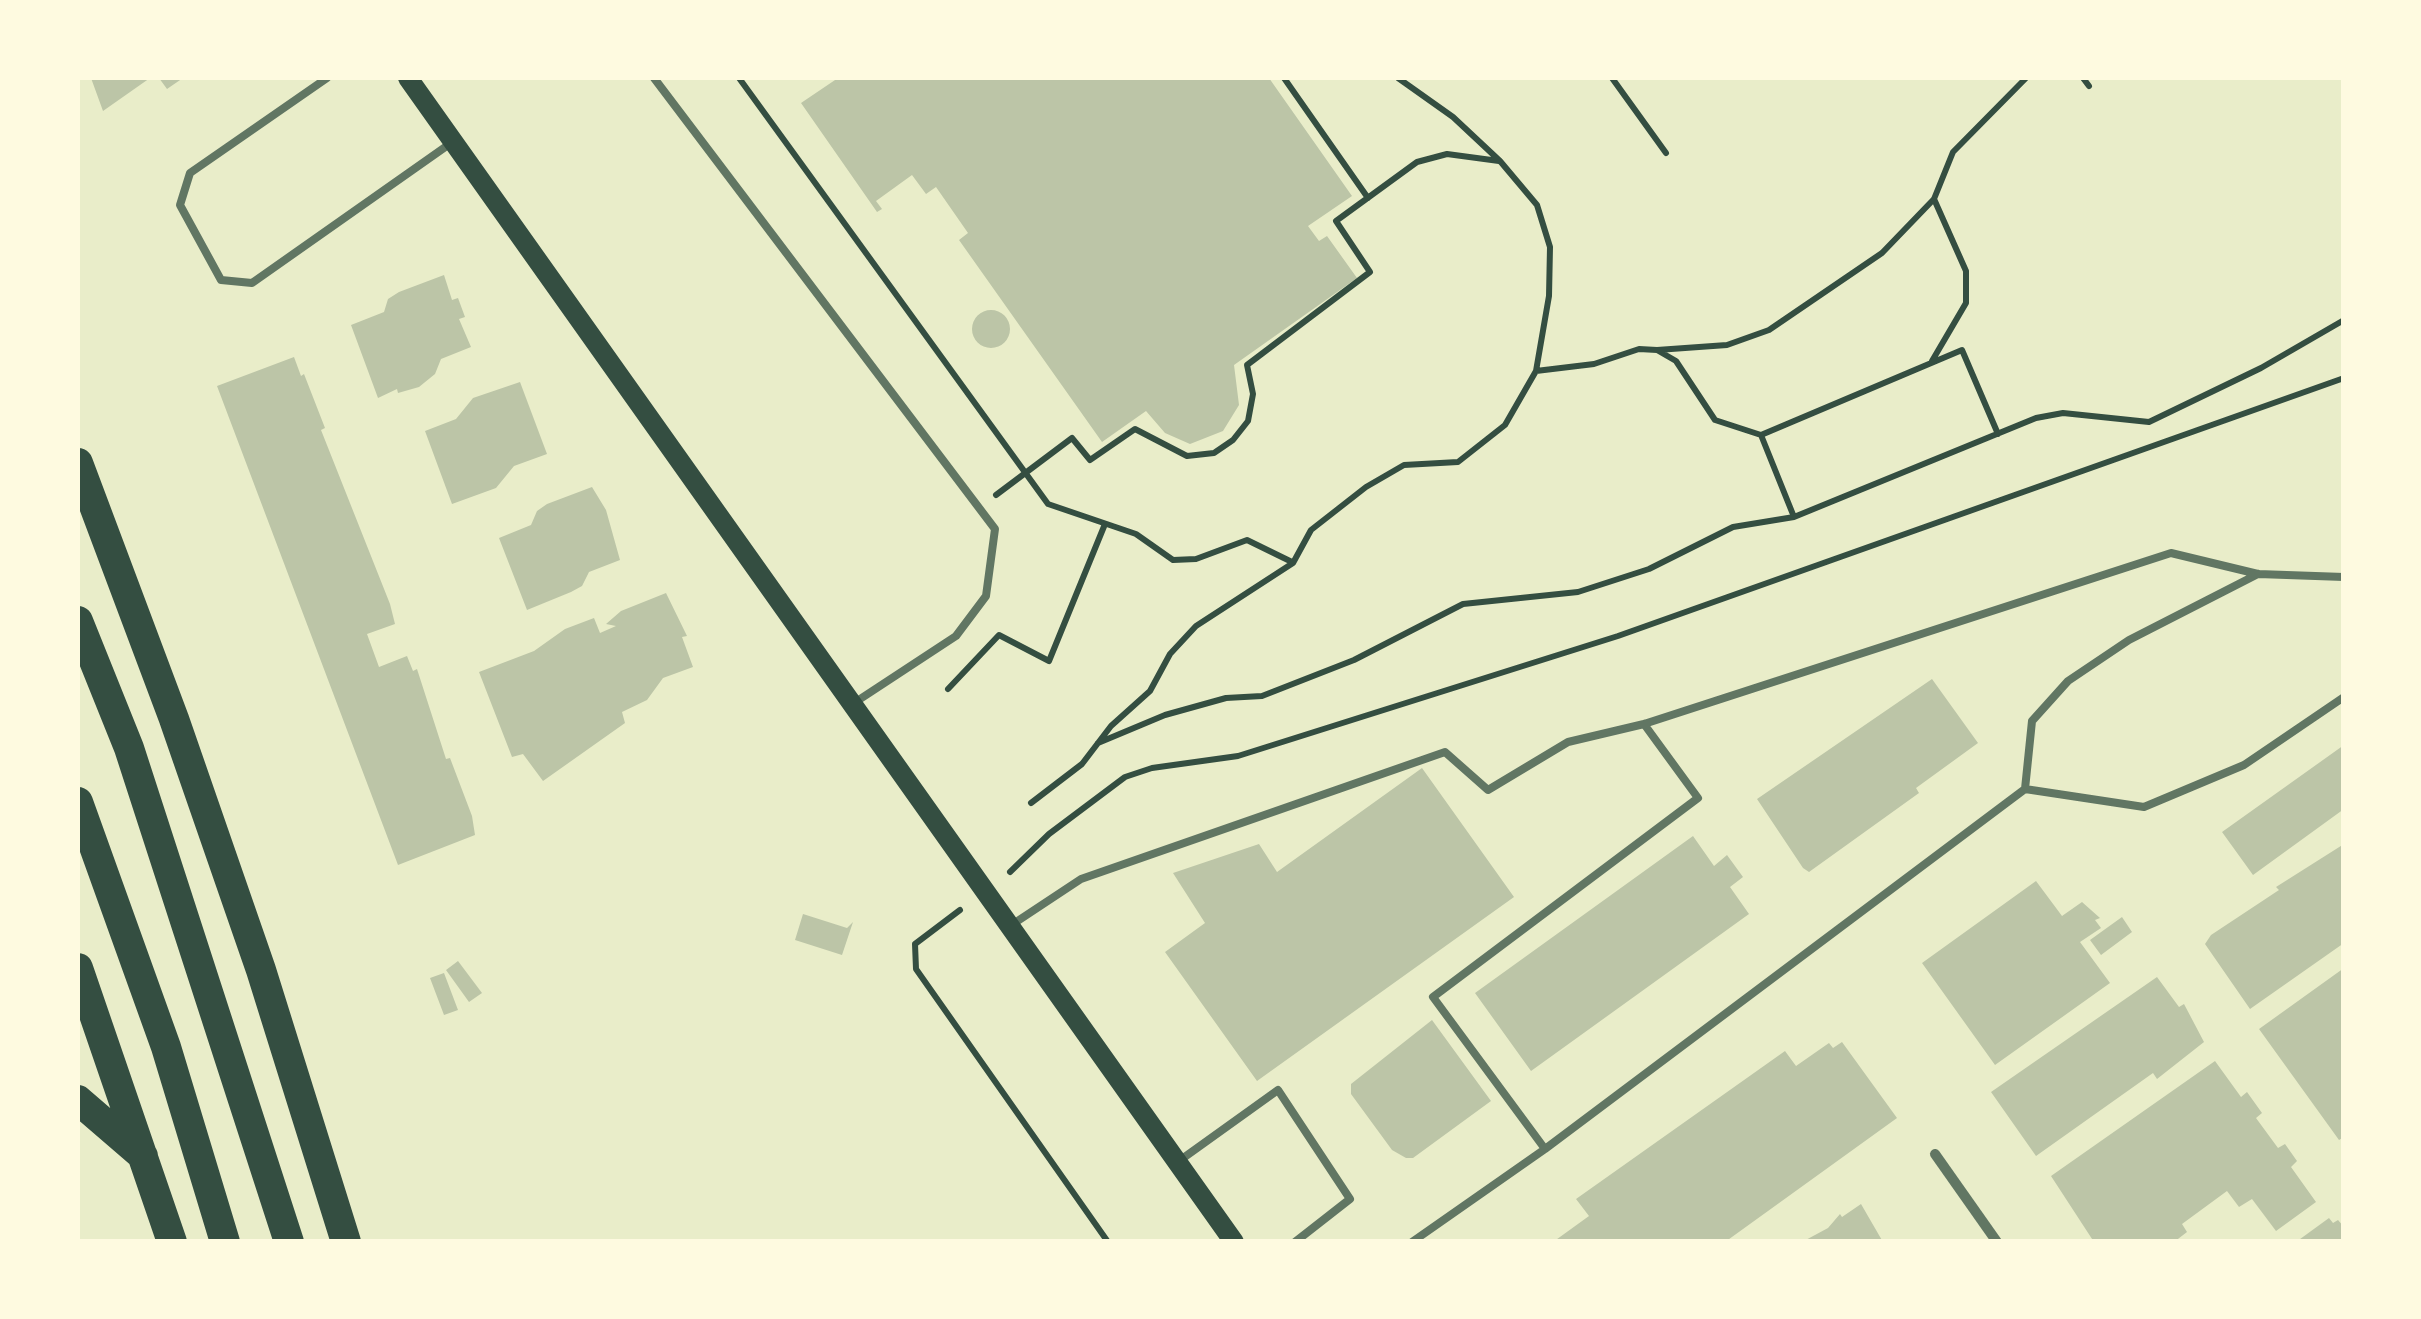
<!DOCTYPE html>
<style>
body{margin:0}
#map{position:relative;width:2421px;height:1319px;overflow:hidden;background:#e9edc9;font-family:Mulish,sans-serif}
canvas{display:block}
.frame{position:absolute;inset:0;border:80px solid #fefae0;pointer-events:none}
</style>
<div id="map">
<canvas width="2421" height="1319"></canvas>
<div class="frame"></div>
</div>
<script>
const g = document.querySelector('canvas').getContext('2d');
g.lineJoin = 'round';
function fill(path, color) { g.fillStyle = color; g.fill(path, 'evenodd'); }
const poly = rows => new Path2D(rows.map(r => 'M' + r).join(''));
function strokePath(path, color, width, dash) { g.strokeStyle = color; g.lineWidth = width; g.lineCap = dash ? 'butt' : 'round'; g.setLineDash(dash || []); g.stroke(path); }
const building = poly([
 [91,78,150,78,103,111],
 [159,78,183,78,167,89],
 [838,78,1269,78,1352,196,1308,226,1319,241,1327,236,1357,278,1234,365,1239,405,1223,431,1190,444,1165,433,1146,411,1102,442,959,240,968,233,936,187,926,194,912,175,876,201,882,209,877,212,801,103],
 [444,275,452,300,458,298,465,317,459,319,471,347,441,359,435,374,419,387,398,393,397,389,378,398,351,325,384,312,388,299,399,292],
 '972 329a19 19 0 1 1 38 0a19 19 0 1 1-38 0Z',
 [294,357,301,376,304,374,325,428,321,430,390,604,395,624,367,634,379,667,407,656,413,671,417,669,446,759,450,758,472,816,475,835,398,865,217,386],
 [520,382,547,454,514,466,496,488,452,504,425,431,456,419,473,398],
 [592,487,606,510,620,560,589,572,582,586,571,592,527,610,499,538,531,525,537,511,547,504],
 [666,593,687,636,682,637,693,667,663,678,647,700,622,712,625,723,543,781,523,754,512,757,479,672,534,651,565,629,594,618,600,633,616,626,606,624,621,611],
 [1932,679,1978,743,1916,788,1919,793,1809,872,1803,868,1757,799],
 [2344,745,2344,809,2253,875,2222,832],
 [1422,768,1514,897,1257,1081,1165,952,1205,923,1173,873,1259,844,1277,872],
 [1693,836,1714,866,1727,855,1743,877,1730,887,1749,914,1531,1071,1475,993],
 [2344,844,2344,943,2250,1009,2205,944,2211,935,2279,890,2276,887],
 [2036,881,2062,916,2082,902,2100,918,2095,920,2101,928,2080,942,2110,983,1995,1065,1922,963],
 [803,914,847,928,853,922,842,955,795,940],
 [2122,917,2132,932,2101,955,2090,940],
 [458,961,482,993,469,1002,446,970],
 [2344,968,2344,1137,2339,1140,2259,1029],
 [444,973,458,1010,444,1015,430,978],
 [2157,977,2179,1007,2184,1004,2204,1042,2157,1079,2153,1073,2036,1156,1991,1092],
 [1432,1020,1491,1101,1413,1158,1406,1158,1392,1150,1351,1094,1351,1084],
 [1842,1042,1897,1118,1725,1242,1553,1242,1589,1216,1576,1199,1785,1051,1796,1066,1829,1043,1833,1048],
 [2215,1061,2241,1097,2247,1092,2262,1113,2256,1118,2278,1148,2285,1144,2297,1161,2291,1167,2316,1202,2276,1231,2252,1199,2239,1207,2227,1191,2182,1224,2187,1232,2174,1242,2094,1242,2051,1176],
 [1861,1204,1883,1242,1802,1242,1828,1228,1840,1214,1842,1217],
 [2329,1218,2333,1223,2338,1220,2344,1227,2344,1242,2296,1242]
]);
const path = poly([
 [739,78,1048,504,1136,534,1173,560,1196,559,1247,540,1292,562],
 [1284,78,1368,198],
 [1612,78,1666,153],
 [2083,78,2089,86],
 [1657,350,1727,345,1769,330,1882,253,1934,199,1953,152,2026,78],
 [1932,361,1966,303,1966,271,1934,199],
 [1536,371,1594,364,1639,349,1657,350,1676,361,1715,420,1761,435,1794,517],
 [1761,435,1962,350,1998,434],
 [996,495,1072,438,1090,460,1135,429,1187,456,1214,453,1233,440,1248,421,1253,394,1247,365,1370,272,1336,221,1417,162,1447,154,1499,161],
 [948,689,999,635,1049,661,1105,524],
 [1098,743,1165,715,1226,698,1262,696,1354,660,1463,604,1578,592,1649,569,1733,527,1794,517,2036,418,2063,413,2149,422,2261,368,2344,320],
 [1031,803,1082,764,1111,726,1150,691,1170,654,1196,626,1293,563,1311,530,1366,487,1404,465,1458,462,1505,425,1536,371,1549,296,1550,247,1537,205,1500,161,1453,117,1398,78],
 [1010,872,1049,834,1125,777,1152,768,1238,756,1618,636,2344,378],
 [960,910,915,944,916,969,1108,1242]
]);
const service = poly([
 [327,78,190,173,180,205,221,280,252,283,451,143],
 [654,78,995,529,986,596,956,636,854,703],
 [2025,789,2032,721,2068,681,2129,640,2258,574],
 [1013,924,1081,879,1445,752,1488,790,1568,742,1644,724,2171,553,2258,574,2344,577],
 [1545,1149,2025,789,2144,807,2244,765,2344,697],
 [1179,1161,1278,1090,1350,1199,1295,1242],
 [1412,1242,1545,1149,1433,997,1698,798,1644,724]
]);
const minor = poly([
 [1935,1154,1997,1242]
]);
const secondary = poly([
 [408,78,1234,1242]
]);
const motorway = poly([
 [78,463,174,719,261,970,346,1242],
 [78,621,129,748,289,1242],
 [78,802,166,1047,225,1242],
 [78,968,172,1242],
 [78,1100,143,1156]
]);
fill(building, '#bcc5a7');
strokePath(path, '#344e41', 6);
strokePath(service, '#617663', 8);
strokePath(minor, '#617663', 10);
strokePath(secondary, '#344e41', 20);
strokePath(motorway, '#344e41', 30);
</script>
